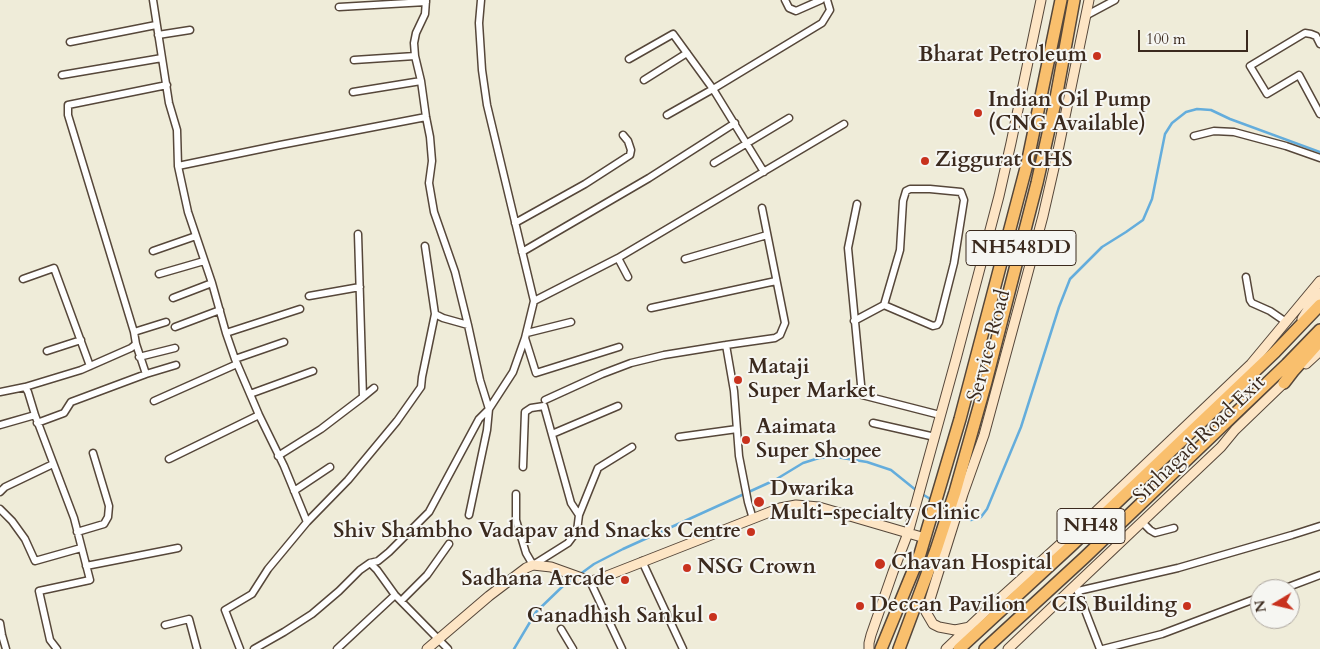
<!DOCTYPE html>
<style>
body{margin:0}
#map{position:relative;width:1320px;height:649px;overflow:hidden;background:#efecd9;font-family:Cardo,serif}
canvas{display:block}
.north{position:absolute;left:1250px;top:579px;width:50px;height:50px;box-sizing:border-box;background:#f6f6f2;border:1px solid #aba49d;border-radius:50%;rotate:261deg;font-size:14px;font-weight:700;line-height:20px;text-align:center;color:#3b2a1e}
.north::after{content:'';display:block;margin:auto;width:18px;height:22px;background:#c8321e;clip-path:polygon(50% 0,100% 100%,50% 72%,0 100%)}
.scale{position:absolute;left:1138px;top:30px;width:110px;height:22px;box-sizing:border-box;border:2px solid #3b2a1e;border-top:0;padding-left:6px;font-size:15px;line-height:18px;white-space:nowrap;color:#3b2a1e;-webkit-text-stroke:4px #f6f6f2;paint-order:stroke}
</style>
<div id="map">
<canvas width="1320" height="649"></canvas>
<div class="north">N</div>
<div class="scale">100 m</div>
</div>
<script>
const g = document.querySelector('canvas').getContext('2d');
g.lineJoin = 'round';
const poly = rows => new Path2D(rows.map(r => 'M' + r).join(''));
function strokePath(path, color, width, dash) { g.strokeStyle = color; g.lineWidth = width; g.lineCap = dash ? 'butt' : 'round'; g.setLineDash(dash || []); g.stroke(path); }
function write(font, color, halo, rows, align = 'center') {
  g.font = font + ' Cardo,serif'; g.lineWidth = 4; g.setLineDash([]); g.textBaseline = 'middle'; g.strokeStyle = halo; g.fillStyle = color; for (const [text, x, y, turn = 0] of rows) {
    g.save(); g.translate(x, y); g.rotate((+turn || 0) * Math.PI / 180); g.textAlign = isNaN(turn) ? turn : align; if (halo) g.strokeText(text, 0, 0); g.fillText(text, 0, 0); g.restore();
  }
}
const stream = poly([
 [922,494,932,500],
 [958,516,971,520,981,517,987,509,1021,427,1059,307,1070,279,1102,247,1126,232,1143,220,1152,199,1165,134,1172,123,1186,112,1197,109,1211,110,1230,119,1320,152],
 [579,575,594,564,623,549,775,480,803,463,819,458,836,457,867,462,891,470,917,491],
 [514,649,536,612,563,586,574,578]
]);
const street = poly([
 [153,0,169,103,177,130,178,166,188,212,212,283,226,333,235,359,259,415,284,466,307,522],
 [785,0,789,8,796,11,821,0],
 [339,7,426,2],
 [1087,15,1115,0],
 [158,35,190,30],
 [70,42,156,25],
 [1320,44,1316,36,1311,34,1305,33,1250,66,1267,94,1299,75,1320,114],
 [629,59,673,34,713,89,764,172],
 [354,60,415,56],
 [62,75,162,58],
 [644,80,687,53],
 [353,92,421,81],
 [667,115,713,89,822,23,830,10,827,0],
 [1194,136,1214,131,1234,132,1286,146,1320,158],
 [714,163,789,118],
 [178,166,280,145,426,117],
 [857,204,848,248,862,395,940,415],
 [515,223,585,184,630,155,631,150,628,141,623,135],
 [425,246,435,314,443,318,468,325],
 [153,251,196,236],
 [522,252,649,178,735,123],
 [618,258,628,277],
 [685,259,767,235],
 [159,274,204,261],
 [1246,277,1250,300,1252,303,1270,311,1286,322],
 [23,279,54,268,90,366],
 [309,296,360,287],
 [173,298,212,283],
 [534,301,618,258,844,124],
 [651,308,776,281],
 [854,321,884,305,900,250,903,201,906,191,910,189,930,189,961,192,964,200,954,263,939,322,937,325,933,326,884,305],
 [175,327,220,310],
 [134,332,166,322],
 [226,333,300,309],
 [527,333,571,322],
 [525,338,536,373,619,347],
 [136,344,146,374,176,365],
 [726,345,734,391,739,456,748,502,753,519],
 [47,351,81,340],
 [139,357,175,348],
 [235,359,284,342],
 [25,387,81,370,131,348,136,344,134,332,68,115,68,105,167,85],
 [0,392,25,387,28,392,35,415,74,518,90,580,39,591,50,640,57,649],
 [250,394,313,371],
 [363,397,374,388],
 [545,400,602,374,631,363,664,355,726,345,775,338,780,335,785,323,762,208],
 [154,401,237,364],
 [37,423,64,413,71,402,146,374],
 [873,423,935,437],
 [0,425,35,415],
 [552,434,618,406],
 [679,437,737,429],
 [278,456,321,429,363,397,358,234],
 [169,459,259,415],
 [294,491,330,467],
 [0,492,5,487,53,464],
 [516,494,516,520,526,553,533,565,568,543,577,531,579,515,571,503,544,406,531,408,525,412,523,467],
 [0,509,12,521,25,539,35,561,81,548],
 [469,515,487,430,489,409,513,372,525,338,534,301,487,105,482,70,479,23,481,0],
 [579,515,598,468,632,447],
 [1142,522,1150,530,1155,533,1174,528],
 [77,532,104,524,108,517,109,506,93,453],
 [642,561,683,649],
 [370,563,377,570,395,595,448,649],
 [86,566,178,548],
 [590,581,622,649],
 [1076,587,1100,649],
 [1283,589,1320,575],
 [1078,591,1178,568,1292,535,1320,526],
 [401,601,427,575,449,544],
 [0,623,2,635,6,649],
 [165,625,189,619,197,649],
 [561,629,573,649],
 [240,649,225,610,252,594,268,569,307,522,348,480,397,421,421,387,422,377,435,314],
 [254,649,284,632,312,614,339,591,360,570,370,563,378,561,389,552,429,512,479,419,489,409,480,380,468,325,455,272,434,212,429,183,432,161,430,137,426,117,421,81,415,56,414,43,416,33,425,14,426,0],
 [337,649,395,595],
 [1103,649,1162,634,1260,597]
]);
const secondary = poly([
 [1302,319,1312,303,1320,293],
 [1306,364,1320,351],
 [970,627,955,630,939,627,933,624,926,612,963,494,984,435,1023,291,1043,216,1059,146,1089,0],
 [427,649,489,596,526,568,533,565,551,567,590,581,599,579,780,508,796,505,819,507,925,538],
 [869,649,869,643,871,635,893,572,908,533,956,359,999,196,1011,143,1041,0],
 [946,649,987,610,1087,520,1251,364,1320,281],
 [1008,649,1221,447,1235,430,1288,379]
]);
const highway = poly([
 [1284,383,1294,370,1320,341],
 [881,649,920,554,960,419,1027,164,1061,0],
 [899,649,936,550,955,492,986,382,1037,183,1056,98,1074,0],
 [959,649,1072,545,1275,352,1320,305],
 [985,649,1084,558,1287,364,1320,330]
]);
const markers = [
 [1097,56,5,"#c8321e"],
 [978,113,5,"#c8321e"],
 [925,161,5,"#c8321e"],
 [738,380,5,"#c8321e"],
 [746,440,5,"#c8321e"],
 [759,502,6,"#c8321e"],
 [751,532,5,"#c8321e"],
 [880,564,6,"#c8321e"],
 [687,568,5,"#c8321e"],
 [625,580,5,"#c8321e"],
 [860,606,5,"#c8321e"],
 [1187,606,5,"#c8321e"],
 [713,617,5,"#c8321e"]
];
const shields = [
 [1021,248,110],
 [1091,526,68]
];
const shieldNames = [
 ["NH548DD",1021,248],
 ["NH48",1091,526]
];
const poiNames = [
 ["Bharat Petroleum",1087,56,"right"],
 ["Indian Oil Pump",988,101],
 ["(CNG Available)",988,125],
 ["Ziggurat CHS",935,161],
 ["Mataji",748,368],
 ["Super Market",748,392],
 ["Aaimata",756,428],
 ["Super Shopee",756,452],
 ["Dwarika",770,490],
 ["Multi-specialty Clinic",770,514],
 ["Shiv Shambho Vadapav and Snacks Centre",741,532,"right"],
 ["Chavan Hospital",891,564],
 ["NSG Crown",697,568],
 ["Sadhana Arcade",615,580,"right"],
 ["Deccan Pavilion",870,606],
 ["CIS Building",1177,606,"right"],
 ["Ganadhish Sankul",703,617,"right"]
];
const streetNames = [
 ["Service Road",990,346,-75],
 ["Sinhagad Road Exit",1200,440,-44]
];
strokePath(stream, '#64addc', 2.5);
strokePath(street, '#56473a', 9);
strokePath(secondary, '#56473a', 11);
strokePath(highway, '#56473a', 14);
strokePath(street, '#fff', 6);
strokePath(secondary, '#fde5c5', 9);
strokePath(highway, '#f9bf6d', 11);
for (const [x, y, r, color] of markers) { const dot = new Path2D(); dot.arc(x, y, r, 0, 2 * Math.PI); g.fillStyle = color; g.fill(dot); strokePath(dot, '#f6f6f2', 2); }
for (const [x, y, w] of shields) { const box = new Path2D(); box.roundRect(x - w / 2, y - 17.5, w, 35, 4); g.fillStyle = '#f6f6f2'; g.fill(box); strokePath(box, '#3b2a1e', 1); }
write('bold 20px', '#3b2a1e', null, shieldNames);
write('bold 21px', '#3b2a1e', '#f6f6f2', poiNames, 'left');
write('21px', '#3b2a1e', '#f6f6f2', streetNames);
</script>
